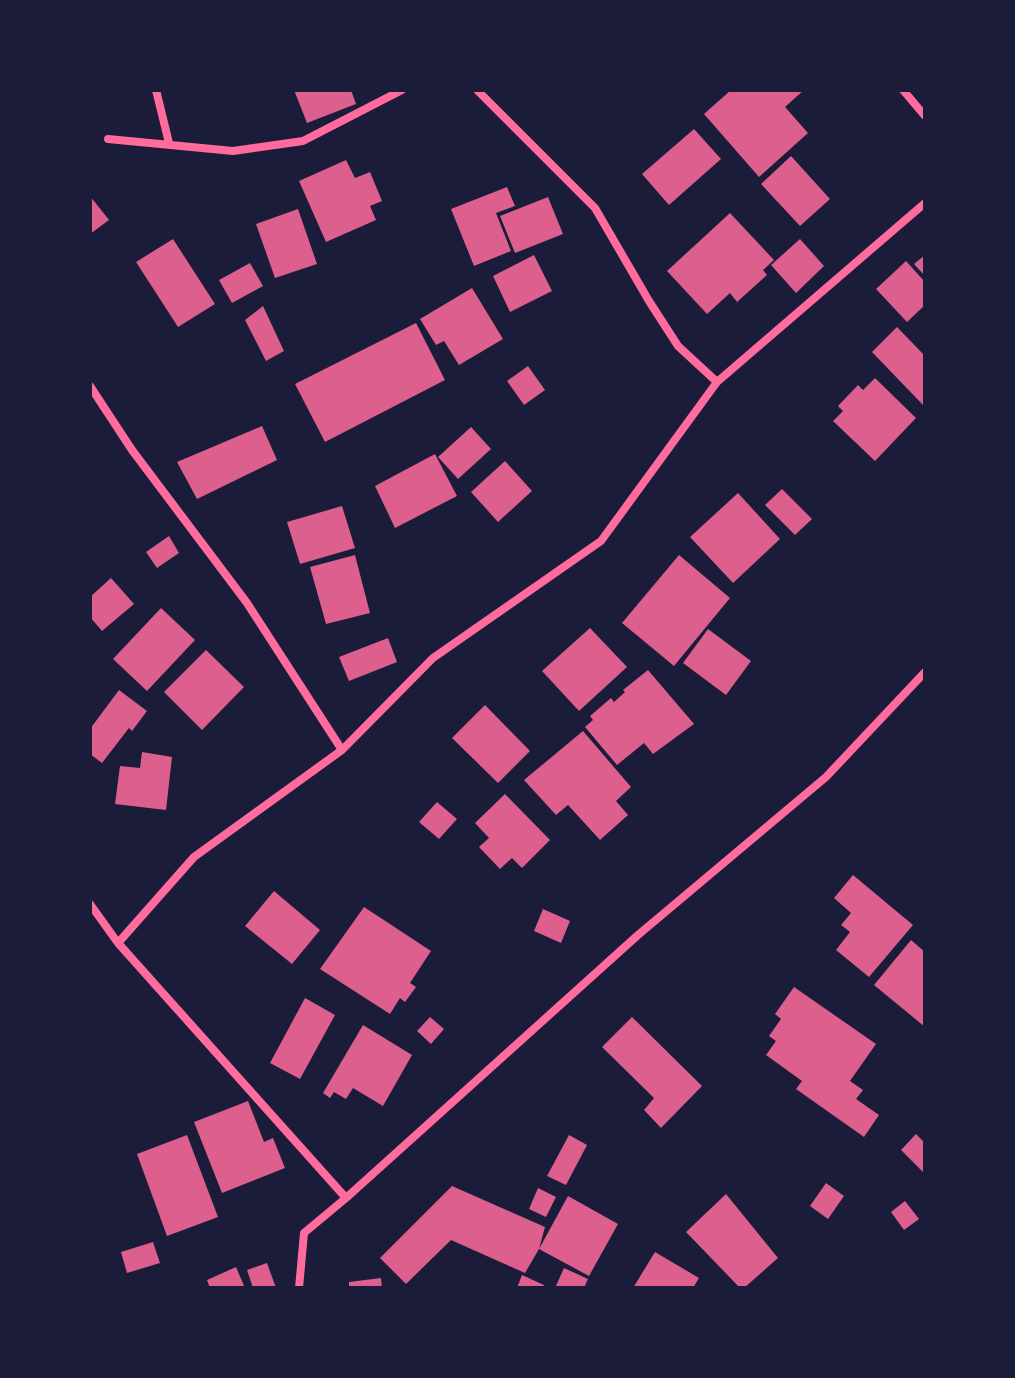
<!DOCTYPE html>
<style>
body{margin:0}
#map{position:relative;width:1015px;height:1378px;overflow:hidden;background:#1b1b3a;font-family:Karla,sans-serif}
canvas{display:block}
.frame{position:absolute;inset:0;border:92px solid #1b1b3a;pointer-events:none}
</style>
<div id="map">
<canvas width="1015" height="1378"></canvas>
<div class="frame"></div>
</div>
<script>
const g = document.querySelector('canvas').getContext('2d');
g.lineJoin = 'round';
function fill(path, color) { g.fillStyle = color; g.fill(path, 'evenodd'); }
const poly = rows => new Path2D(rows.map(r => 'M' + r).join(''));
function strokePath(path, color, width, dash) { g.strokeStyle = color; g.lineWidth = width; g.lineCap = dash ? 'butt' : 'round'; g.setLineDash(dash || []); g.stroke(path); }
const building = poly([
 [294,90,351,90,356,104,307,123],
 [731,90,804,90,785,107,808,133,759,177,704,114],
 [694,129,721,159,669,205,642,174],
 [791,156,830,199,800,226,761,184],
 [346,160,355,178,370,172,382,201,370,206,376,220,326,242,299,181],
 [507,187,515,206,496,213,511,251,474,266,451,209],
 [90,196,109,220,90,234],
 [548,197,563,234,515,253,500,216],
 [298,209,317,264,275,278,256,224],
 [730,213,774,260,763,270,767,275,737,302,730,293,707,314,667,271],
 [173,239,215,304,178,327,136,262],
 [800,239,824,266,796,293,771,265],
 [534,255,552,291,510,312,493,276],
 [925,255,925,276,914,264],
 [906,261,925,282,925,305,907,322,876,289],
 [250,263,263,286,232,303,219,280],
 [472,288,503,339,459,365,444,341,436,345,420,319],
 [263,306,284,351,266,361,245,320],
 [416,323,445,380,325,442,295,384],
 [897,327,925,356,923,405,872,352],
 [528,366,545,390,524,405,507,381],
 [875,378,916,418,875,461,833,421,843,411,838,406,858,385,863,390],
 [262,426,277,460,197,499,177,462],
 [471,427,491,449,458,479,438,457],
 [435,454,457,496,395,528,375,486],
 [505,461,532,491,498,522,471,492],
 [782,489,812,519,795,535,765,505],
 [738,493,780,539,733,583,690,537],
 [342,506,355,548,300,564,287,522],
 [169,536,179,553,157,568,146,552],
 [355,555,370,613,326,624,310,567],
 [679,555,730,598,674,666,622,623],
 [111,578,134,604,102,631,90,617,90,597],
 [161,608,195,640,147,691,113,659],
 [590,628,627,667,579,711,542,671],
 [708,629,751,661,726,695,683,663],
 [388,638,397,662,349,681,339,657],
 [206,650,244,687,202,730,164,692],
 [648,670,694,724,653,754,644,743,617,765,585,727,593,720,590,716,611,698,614,702,625,692,623,690],
 [119,690,147,711,132,731,129,728,102,763,90,754,90,729],
 [485,705,530,751,498,783,452,738],
 [583,731,631,787,616,801,628,815,600,840,568,805,556,815,524,780],
 [142,752,172,757,166,810,115,804,120,766,140,768],
 [505,794,550,840,522,868,512,858,500,869,479,847,489,838,475,823],
 [437,802,457,819,439,839,419,822],
 [853,875,913,925,869,977,836,950,850,932,841,925,851,913,834,898],
 [274,891,320,930,292,964,245,926],
 [364,907,431,951,410,983,416,987,405,1002,400,998,390,1014,320,969],
 [543,909,570,921,561,943,534,931],
 [911,940,925,952,925,1027,874,985],
 [794,987,876,1044,850,1081,863,1090,856,1099,879,1115,864,1137,796,1089,802,1081,766,1055,776,1041,769,1036,781,1019,775,1014],
 [305,998,335,1015,300,1079,270,1063],
 [430,1017,444,1029,431,1044,417,1031],
 [632,1017,702,1086,661,1128,644,1110,654,1098,602,1047],
 [363,1025,412,1055,383,1106,353,1088,346,1099,334,1092,330,1098,323,1093],
 [248,1101,264,1142,273,1138,285,1168,222,1193,194,1122],
 [916,1134,925,1143,925,1174,901,1150],
 [187,1135,218,1217,167,1236,137,1154],
 [569,1135,587,1145,566,1185,547,1176],
 [826,1183,844,1196,828,1219,810,1206],
 [452,1186,545,1227,539,1249,525,1273,451,1240,406,1284,380,1258],
 [538,1188,556,1197,546,1217,529,1209],
 [726,1194,778,1258,744,1288,740,1288,686,1232],
 [568,1196,618,1224,589,1276,539,1249],
 [905,1201,919,1219,904,1230,891,1212],
 [153,1242,160,1263,127,1273,121,1252],
 [655,1252,699,1278,693,1288,633,1288],
 [267,1263,276,1288,253,1288,247,1270],
 [236,1267,245,1288,210,1288,207,1280],
 [564,1268,588,1279,584,1288,555,1288],
 [522,1275,544,1285,543,1288,517,1288],
 [381,1278,382,1288,349,1288,349,1282]
]);
const minor = poly([
 [156,90,169,143],
 [477,90,595,208,649,301,678,346,717,382],
 [903,90,925,116],
 [108,139,233,151,303,141,402,90],
 [90,386,132,450,247,603,342,750],
 [90,904,118,943,346,1198,304,1233,299,1288],
 [118,943,194,857,342,750,433,658,601,541,717,382,925,203],
 [346,1198,638,935,826,777,925,672]
]);
fill(building, '#dd5f8e');
strokePath(minor, '#ff6b9d', 8);
</script>
